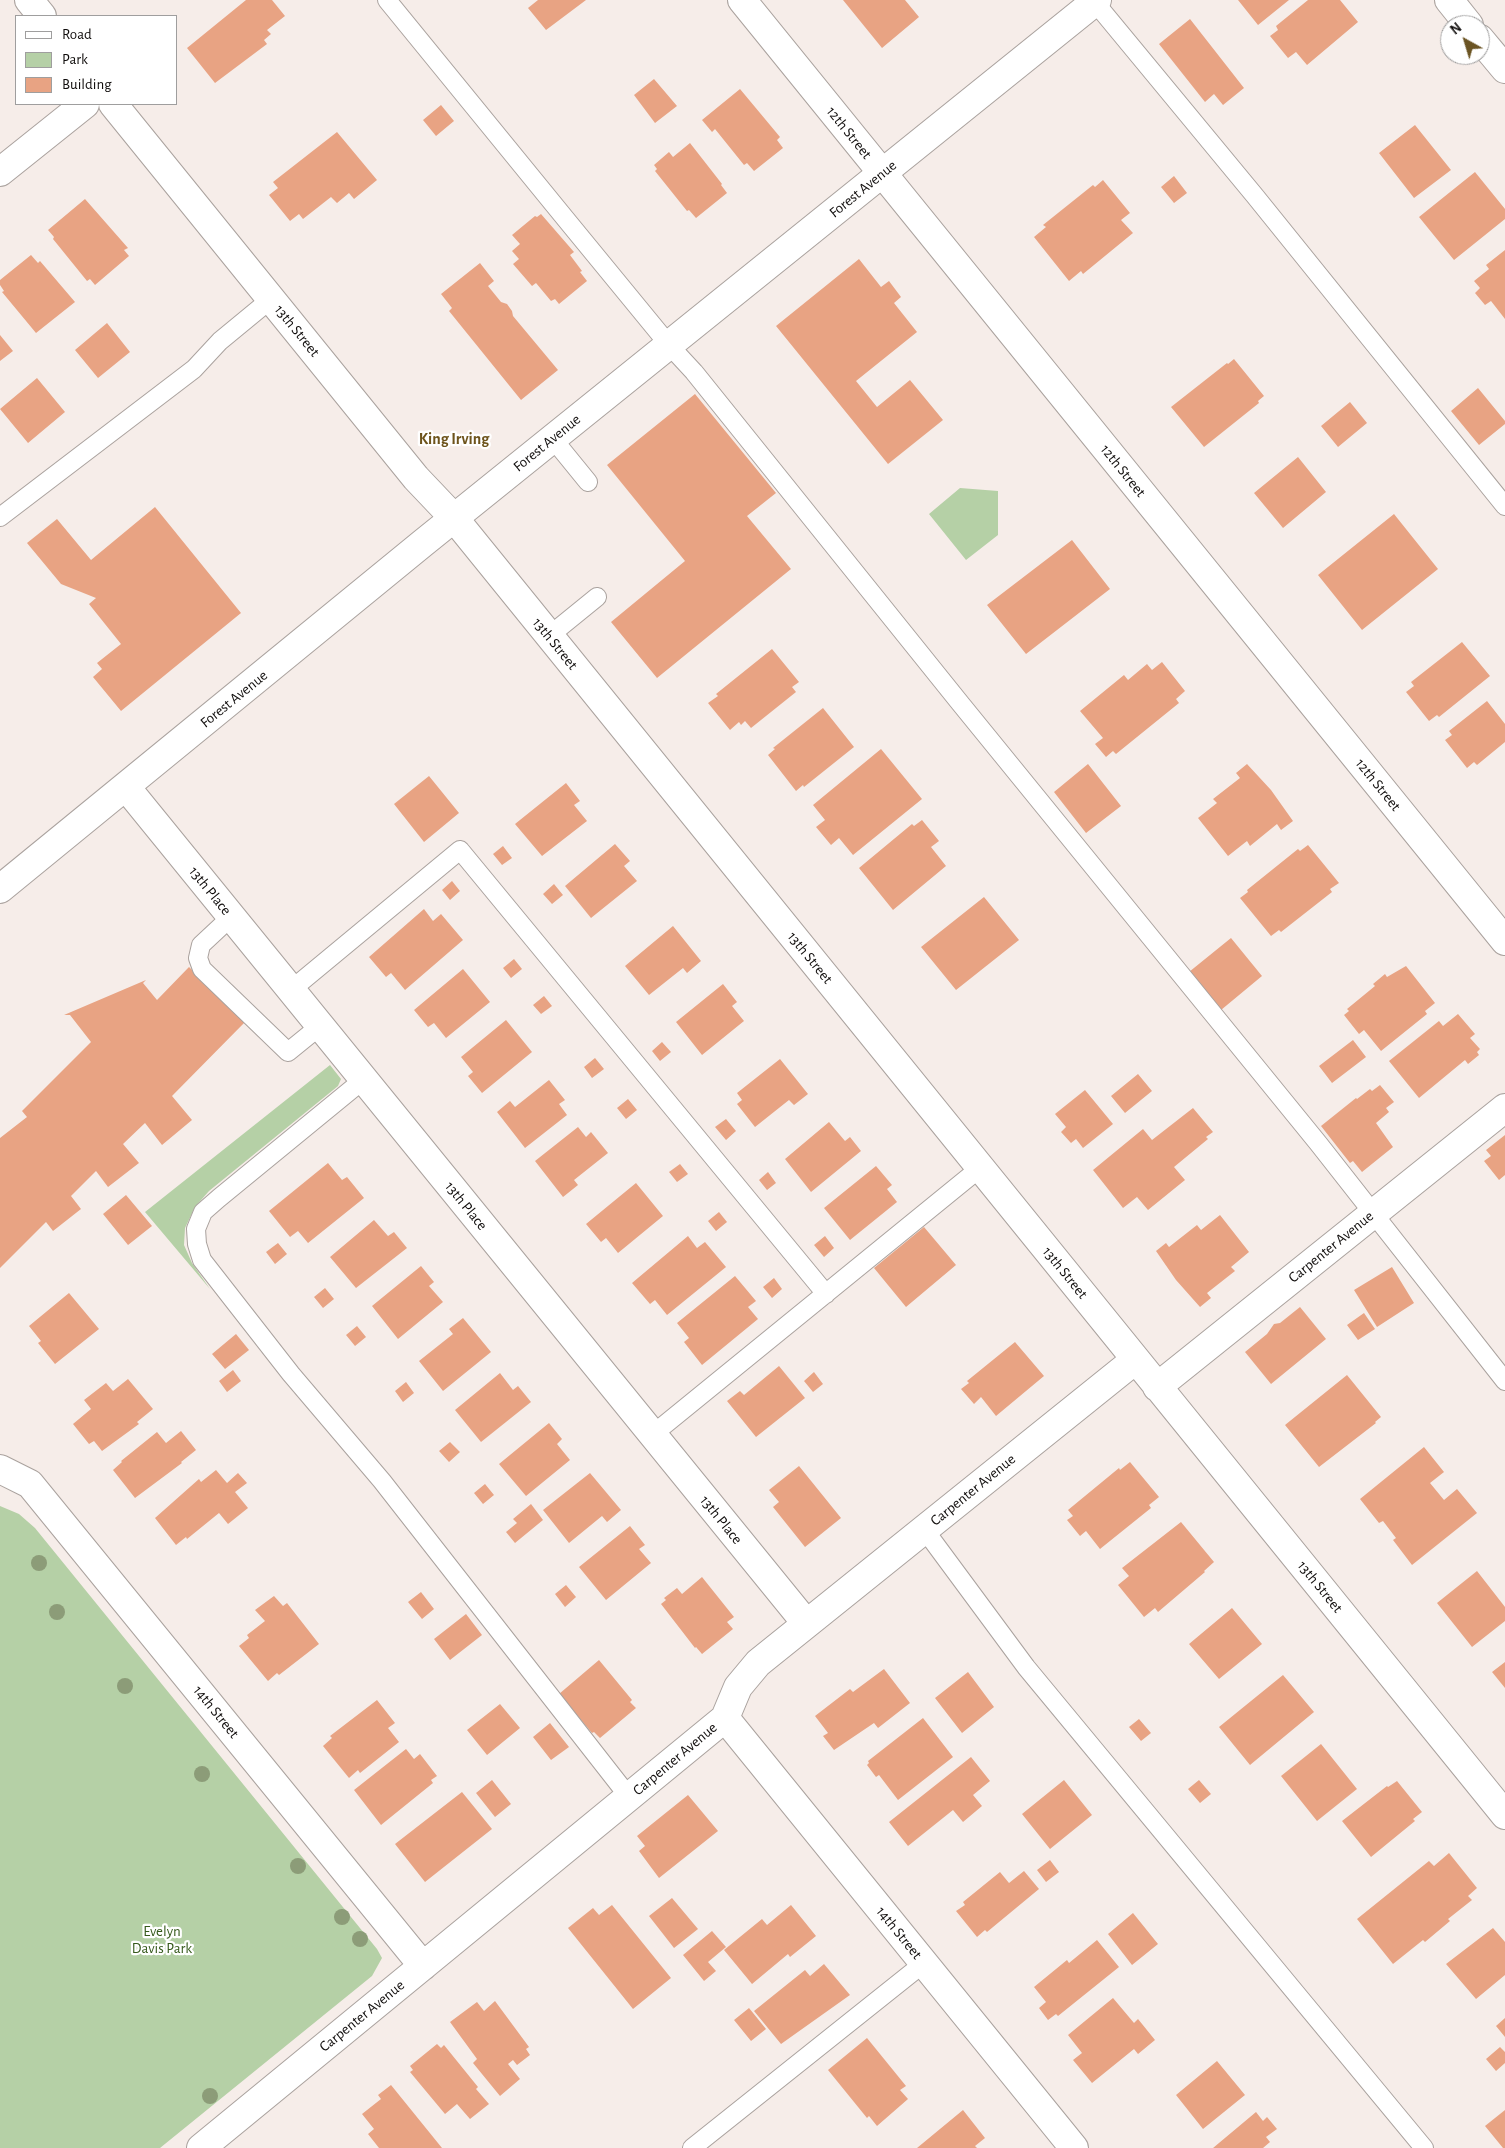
<!DOCTYPE html>
<style>
body{margin:0}
#map{position:relative;width:1505px;height:2148px;overflow:hidden;background:#f6ede9;font-family:"Alegreya Sans",sans-serif}
canvas{display:block}
.legend{position:absolute;left:15px;top:15px;width:162px;height:90px;box-sizing:border-box;background:#fff;border:1px solid #9f9e9e;margin:0;padding:6px 9px;list-style:none;font-size:15px;color:#100d0c}
.legend li{display:flex;align-items:center;gap:10px;height:25px}
.legend b{width:25px;border:1px solid #9f9e9e}
.north{position:absolute;left:1440px;top:15px;width:50px;height:50px;box-sizing:border-box;background:#fff;border:1px solid #9f9e9e;border-radius:50%;rotate:321deg;font-size:14px;font-weight:700;line-height:20px;text-align:center;color:#100d0c}
.north::after{content:'';display:block;margin:auto;width:18px;height:22px;background:#6b5423;clip-path:polygon(50% 0,100% 100%,50% 72%,0 100%)}
</style>
<div id="map">
<canvas width="1505" height="2148"></canvas>
<ul class="legend">
<li><b style="height:6px;background:#fff"></b>Road</li>
<li><b style="height:14px;background:#b5d0a6"></b>Park</li>
<li><b style="height:14px;background:#e8a383"></b>Building</li>
</ul>
<div class="north">N</div>
</div>
<script>
const g = document.querySelector('canvas').getContext('2d');
g.lineJoin = 'round';
function fill(path, color) { g.fillStyle = color; g.fill(path, 'evenodd'); }
const poly = rows => new Path2D(rows.map(r => 'M' + r).join(''));
function strokePath(path, color, width, dash) { g.strokeStyle = color; g.lineWidth = width; g.lineCap = dash ? 'butt' : 'round'; g.setLineDash(dash || []); g.stroke(path); }
function write(font, color, halo, rows, align = 'center') {
  g.font = font + ' "Alegreya Sans",sans-serif'; g.lineWidth = 4.5; g.setLineDash([]); g.textBaseline = 'middle'; g.strokeStyle = halo; g.fillStyle = color; for (const [text, x, y, turn = 0] of rows) {
    g.save(); g.translate(x, y); g.rotate((+turn || 0) * Math.PI / 180); g.textAlign = isNaN(turn) ? turn : align; if (halo) g.strokeText(text, 0, 0); g.fillText(text, 0, 0); g.restore();
  }
}
const green = poly([
 [960,488,998,491,998,535,966,560,929,514],
 [330,1065,341,1079,338,1086,209,1191,195,1207,185,1228,184,1245,192,1263,210,1289,145,1212],
 [0,1506,19,1514,35,1528,377,1949,382,1958,372,1976,160,2148,0,2148]
]);
const building = poly([
 [246,0,272,0,285,16,267,30,271,34,264,40,267,44,215,83,187,48],
 [538,0,586,0,546,30,528,8],
 [843,0,905,0,919,17,882,48],
 [1238,0,1289,0,1258,25],
 [1308,0,1340,0,1358,22,1307,65,1296,52,1288,58,1270,36,1278,30,1276,26],
 [1190,19,1244,88,1223,105,1214,94,1205,102,1159,44],
 [654,79,677,106,655,123,634,95],
 [740,89,780,137,777,140,783,148,754,171,747,163,744,165,715,129,712,132,702,120],
 [441,105,454,121,436,136,423,120],
 [1415,125,1451,170,1414,198,1379,153],
 [337,132,377,180,354,199,349,193,337,203,331,197,303,219,299,214,290,221,269,195,278,188,273,182],
 [690,143,722,184,721,185,727,193,696,218,689,210,687,211,655,171,657,169,654,165,669,152,673,157],
 [1475,172,1505,209,1505,219,1454,260,1419,217],
 [1174,176,1187,193,1174,203,1161,187],
 [1103,180,1130,213,1121,220,1133,233,1083,274,1081,271,1069,281,1034,237,1046,227,1043,225,1093,185,1095,187],
 [85,199,128,248,124,250,129,256,95,285,90,279,87,281,53,239,54,237,48,230],
 [541,214,574,252,570,255,582,271,580,272,587,281,559,304,555,299,551,301,536,283,532,286,513,264,519,259,512,251,520,244,512,235,535,216,537,217],
 [1505,250,1505,319,1491,301,1485,305,1475,293,1480,288,1474,281,1489,269,1486,265],
 [31,255,38,263,40,261,75,302,36,333,2,292,4,291,0,285,0,280],
 [859,259,881,287,889,281,901,297,894,303,917,332,856,381,877,407,910,380,943,420,888,464,776,326],
 [480,263,494,281,488,286,501,302,507,304,512,311,513,316,558,370,521,400,449,311,452,308,441,294],
 [107,323,130,352,98,378,75,350],
 [0,335,13,351,0,361],
 [1234,359,1264,396,1258,401,1259,403,1204,447,1171,407,1227,363,1228,364],
 [37,378,65,412,28,443,0,409],
 [1478,388,1505,421,1505,424,1479,445,1451,411],
 [695,394,776,493,747,516,791,569,657,678,611,622,685,561,607,465],
 [1350,402,1367,423,1338,447,1321,426],
 [1298,457,1326,492,1283,528,1254,493],
 [155,507,241,613,121,711,93,677,102,669,97,663,121,644,89,604,96,598,61,584,27,543,57,519,91,560],
 [1394,514,1438,569,1362,630,1318,575],
 [1072,540,1110,589,1026,654,987,605],
 [1462,642,1490,676,1439,717,1437,715,1429,721,1406,692,1414,686,1411,682],
 [772,649,799,682,792,687,796,692,751,728,745,721,741,725,739,722,730,730,708,703,718,696,716,694],
 [1162,662,1185,691,1176,699,1179,703,1116,754,1113,751,1106,757,1095,744,1103,738,1080,711,1124,675,1128,680,1147,664,1152,670],
 [1487,701,1505,724,1505,742,1477,765,1474,762,1467,768,1445,740,1452,735,1449,731],
 [823,708,854,747,804,787,803,785,796,791,768,755,775,749,773,748],
 [881,749,922,799,853,855,839,838,831,845,816,827,825,820,813,805],
 [1088,764,1121,806,1086,833,1054,792],
 [1247,764,1271,790,1293,821,1281,830,1277,824,1250,846,1247,841,1228,856,1198,818,1217,803,1213,799,1240,778,1236,773],
 [429,776,459,813,424,842,394,804],
 [566,783,580,801,574,805,587,821,542,856,515,824],
 [922,820,939,841,931,847,946,866,893,910,859,868,912,824,914,826],
 [615,844,630,861,624,866,637,881,591,918,565,886],
 [1308,845,1339,883,1330,889,1332,892,1281,932,1279,930,1271,936,1240,898,1248,892,1247,890,1298,849,1300,851],
 [503,846,512,858,502,865,493,854],
 [452,881,460,891,450,900,442,890],
 [554,884,563,895,552,904,543,894],
 [984,897,1019,940,956,990,921,947],
 [424,909,433,921,441,914,463,940,405,990,391,973,386,977,369,957],
 [673,926,701,961,687,973,683,968,649,995,625,966],
 [1231,938,1262,976,1221,1010,1189,972],
 [514,959,522,969,511,978,503,968],
 [1406,966,1435,1003,1425,1011,1427,1014,1381,1051,1364,1030,1359,1034,1344,1015,1349,1011,1347,1009,1375,986,1373,984,1385,974,1387,977],
 [189,967,245,1022,172,1096,192,1120,162,1145,145,1123,123,1144,139,1163,108,1187,96,1171,71,1196,81,1209,53,1231,46,1222,0,1268,0,1138,27,1117,22,1111,91,1042,70,1015,64,1015,146,980,143,983,157,1000],
 [463,969,490,1002,446,1038,434,1023,428,1027,414,1010],
 [723,984,737,1002,732,1006,744,1021,702,1055,676,1022],
 [544,996,552,1006,541,1014,533,1005],
 [1458,1014,1475,1034,1470,1038,1480,1049,1477,1052,1479,1055,1468,1064,1465,1060,1419,1098,1389,1061,1439,1021,1443,1026],
 [506,1020,532,1052,482,1093,468,1076,473,1072,461,1057],
 [1353,1040,1366,1057,1332,1083,1319,1066],
 [662,1042,671,1052,660,1061,652,1051],
 [595,1058,604,1069,592,1078,584,1067],
 [780,1059,808,1094,794,1105,789,1100,755,1127,737,1104,742,1100,737,1093],
 [1138,1074,1152,1091,1125,1113,1111,1096],
 [549,1080,565,1100,559,1104,567,1115,525,1148,497,1112,510,1101,515,1107],
 [1380,1085,1394,1102,1386,1108,1389,1112,1376,1123,1393,1147,1362,1172,1353,1161,1350,1163,1321,1126,1356,1098,1357,1099,1370,1089,1372,1091],
 [1085,1090,1113,1124,1083,1148,1076,1139,1071,1143,1061,1132,1066,1127,1055,1114],
 [628,1099,637,1110,626,1119,617,1108],
 [1193,1108,1213,1132,1206,1137,1208,1139,1174,1167,1185,1180,1148,1210,1137,1197,1123,1208,1093,1170,1143,1129,1152,1140],
 [726,1119,736,1131,726,1140,715,1127],
 [829,1122,845,1141,850,1137,861,1151,811,1192,785,1159],
 [578,1127,586,1137,591,1132,608,1153,574,1180,578,1185,563,1197,535,1161],
 [1505,1135,1505,1175,1499,1180,1484,1161,1491,1156,1486,1150],
 [328,1163,342,1180,347,1177,364,1198,308,1243,298,1231,290,1237,269,1211],
 [680,1164,688,1174,677,1182,669,1172],
 [876,1166,892,1185,887,1189,897,1202,850,1240,824,1208],
 [768,1172,776,1183,767,1190,759,1180],
 [636,1183,663,1216,618,1253,606,1238,601,1242,586,1224],
 [126,1195,152,1226,128,1245,103,1214],
 [719,1212,727,1222,716,1231,708,1221],
 [1220,1215,1249,1252,1231,1267,1235,1271,1207,1293,1211,1298,1200,1307,1176,1280,1156,1251,1166,1243,1169,1247,1197,1225,1201,1230],
 [374,1220,388,1236,394,1232,407,1248,356,1288,330,1257],
 [924,1227,956,1265,906,1307,874,1268],
 [688,1236,697,1248,705,1242,726,1267,667,1315,655,1300,650,1304,632,1283],
 [825,1236,834,1248,824,1257,814,1245],
 [278,1243,287,1254,275,1264,266,1252],
 [421,1266,434,1282,429,1286,443,1302,398,1339,372,1306],
 [1392,1267,1414,1303,1377,1327,1354,1290],
 [735,1276,756,1301,748,1307,758,1319,702,1365,684,1342,689,1338,677,1323],
 [774,1278,782,1289,772,1298,763,1287],
 [325,1288,334,1299,323,1308,314,1297],
 [69,1293,99,1329,55,1364,38,1343,41,1341,29,1326],
 [1300,1307,1326,1339,1271,1384,1245,1352,1267,1334,1274,1324,1280,1323],
 [1364,1313,1375,1329,1358,1340,1347,1325],
 [463,1318,491,1352,443,1391,419,1361,453,1334,449,1329],
 [357,1326,366,1337,355,1346,346,1335],
 [236,1334,249,1350,225,1369,212,1354],
 [1015,1342,1044,1376,996,1416,981,1397,974,1404,961,1389,969,1383,967,1381],
 [779,1366,805,1398,756,1437,727,1401,740,1391,744,1395],
 [233,1370,241,1381,227,1392,219,1381],
 [814,1372,823,1384,813,1392,804,1381],
 [500,1373,513,1390,518,1386,531,1402,481,1442,455,1410],
 [1347,1375,1381,1417,1375,1422,1376,1423,1319,1467,1285,1425],
 [128,1379,153,1409,137,1422,139,1424,102,1451,94,1441,89,1444,73,1424,91,1409,84,1400,106,1383,113,1391],
 [406,1382,414,1393,403,1402,395,1391],
 [549,1423,562,1439,557,1444,570,1460,526,1496,499,1464],
 [181,1431,196,1450,181,1462,182,1463,135,1498,113,1470,122,1462,121,1461,157,1432,166,1443],
 [450,1442,460,1452,449,1462,439,1451],
 [1424,1447,1444,1472,1430,1483,1444,1500,1457,1489,1477,1513,1412,1565,1393,1540,1396,1538,1383,1521,1379,1523,1360,1499],
 [1130,1462,1159,1497,1149,1505,1151,1508,1100,1549,1086,1531,1080,1536,1067,1520,1073,1516,1068,1510,1119,1468,1120,1470],
 [799,1466,841,1518,805,1547,773,1507,779,1502,769,1490],
 [216,1470,227,1483,238,1473,247,1483,235,1492,248,1508,228,1524,219,1513,187,1539,186,1537,176,1545,155,1518,199,1479,201,1482],
 [590,1473,621,1510,607,1522,602,1516,569,1543,543,1510],
 [485,1484,494,1495,483,1504,474,1493],
 [531,1504,543,1520,515,1543,506,1532,517,1523,513,1519],
 [1181,1522,1214,1562,1204,1571,1205,1572,1158,1612,1155,1608,1144,1617,1118,1585,1129,1576,1122,1568],
 [630,1526,645,1545,639,1549,651,1563,606,1600,579,1567],
 [1477,1571,1505,1607,1505,1621,1472,1647,1437,1603],
 [702,1577,734,1617,727,1622,733,1629,702,1654,696,1647,695,1648,661,1604,666,1600,664,1598,677,1588,682,1594],
 [566,1585,576,1597,565,1607,555,1594],
 [421,1592,434,1609,422,1619,408,1602],
 [274,1596,283,1606,287,1603,319,1644,279,1675,277,1673,268,1681,239,1646,249,1638,247,1635,265,1621,255,1610],
 [1232,1608,1262,1644,1219,1679,1189,1644],
 [466,1614,482,1635,450,1660,434,1639],
 [599,1660,632,1700,630,1702,636,1708,600,1738,594,1732,592,1733,559,1694],
 [1505,1662,1505,1688,1492,1672],
 [884,1669,910,1703,878,1728,874,1723,834,1750,823,1736,828,1733,815,1716,850,1689,853,1692],
 [968,1672,994,1707,962,1733,935,1698],
 [1283,1675,1314,1712,1250,1765,1219,1727],
 [377,1700,395,1723,388,1728,399,1742,360,1773,358,1770,349,1778,323,1746,332,1738,330,1736],
 [500,1704,520,1728,487,1755,467,1730],
 [923,1718,953,1757,898,1800,879,1775,876,1777,867,1765,869,1763,868,1761],
 [1139,1719,1151,1733,1141,1741,1129,1727],
 [550,1723,569,1747,551,1760,533,1737],
 [1321,1744,1357,1789,1317,1821,1281,1776],
 [406,1749,414,1759,420,1754,437,1776,431,1780,433,1783,381,1825,354,1790],
 [971,1757,990,1781,973,1795,982,1806,963,1822,953,1810,908,1846,889,1822],
 [492,1780,511,1804,495,1817,476,1793],
 [1064,1780,1092,1815,1050,1849,1022,1814],
 [1199,1780,1211,1794,1200,1803,1188,1789],
 [1397,1781,1422,1812,1413,1819,1415,1821,1371,1857,1342,1821,1387,1786,1388,1787],
 [462,1792,492,1829,425,1882,395,1844],
 [688,1795,718,1831,659,1878,639,1851,645,1846,637,1836],
 [1449,1853,1477,1888,1468,1896,1472,1900,1448,1919,1450,1921,1425,1942,1423,1940,1393,1964,1357,1919,1429,1861,1434,1866],
 [1050,1860,1059,1872,1046,1882,1037,1870],
 [1024,1871,1039,1889,987,1932,985,1930,977,1937,956,1911,965,1905,963,1902,1000,1872,1009,1883],
 [672,1898,698,1929,674,1948,649,1916],
 [612,1905,671,1978,633,2009,568,1928,593,1908,599,1915],
 [791,1905,816,1936,790,1957,788,1954,752,1984,724,1950,762,1919,767,1925],
 [1133,1913,1158,1944,1132,1965,1108,1934],
 [1493,1928,1505,1942,1505,1975,1476,1999,1446,1964],
 [712,1931,726,1947,708,1962,716,1971,704,1981,683,1955],
 [1097,1940,1119,1967,1058,2016,1056,2014,1048,2020,1039,2008,1046,2002,1034,1987,1067,1960,1069,1963],
 [824,1964,850,1995,781,2044,754,2011,805,1970,810,1976],
 [1113,1998,1134,2023,1138,2019,1155,2040,1138,2054,1134,2049,1092,2083,1073,2060,1082,2053,1068,2035],
 [495,2001,529,2047,526,2049,530,2055,517,2065,513,2060,508,2064,520,2079,500,2096,473,2063,477,2059,450,2022,477,2002,484,2011],
 [749,2008,766,2029,751,2041,734,2020],
 [1505,2018,1505,2037,1496,2026],
 [867,2038,906,2086,900,2090,908,2099,877,2126,869,2116,867,2118,828,2070],
 [437,2044,441,2048,444,2045,478,2087,476,2089,489,2104,470,2119,457,2104,445,2114,410,2072,413,2070,410,2066],
 [1500,2047,1505,2052,1505,2063,1496,2071,1486,2059],
 [1217,2061,1245,2095,1203,2129,1176,2095],
 [391,2085,442,2148,379,2148,368,2134,374,2129,362,2114,381,2099,378,2095],
 [963,2110,985,2138,975,2146,977,2148,917,2148],
 [1505,2110,1505,2148,1503,2148,1485,2126],
 [1256,2112,1263,2121,1267,2117,1277,2129,1266,2137,1270,2142,1263,2148,1213,2148]
]);
const lane = poly([
 [387,0,564,217,669,345,694,372,960,703,1318,1143,1505,1381],
 [1093,0,1255,196,1505,506],
 [553,439,588,482],
 [0,517,194,369,220,341,271,299],
 [549,636,597,597],
 [231,917,201,945,198,958,202,969,288,1052,320,1026],
 [291,990,460,850,826,1294],
 [363,1080,219,1198,203,1212,196,1229,197,1244,202,1260,291,1374,382,1481,629,1797],
 [652,1435,980,1168],
 [924,1529,1026,1667,1424,2148],
 [692,2148,924,1963]
]);
const street = poly([
 [29,0,42,16],
 [742,0,1505,941],
 [1449,0,1469,25],
 [1480,39,1505,69],
 [113,104,416,478,454,518,1505,1815],
 [0,172,85,104],
 [126,787,806,1623],
 [1157,1387,1505,1108],
 [0,1469,30,1484,423,1966],
 [725,1718,1074,2148],
 [201,2148,725,1718,738,1687,758,1663,1135,1360]
]);
const secondary = poly([
 [0,889,423,543,1097,0]
]);
const trees = [
 [39,1563],
 [57,1612],
 [125,1686],
 [202,1774],
 [298,1866],
 [342,1917],
 [360,1939],
 [210,2096]
];
const streetNames = [
 ["12th Street",849,133,51],
 ["Forest Avenue",863,189,-39],
 ["13th Street",297,331,51],
 ["Forest Avenue",547,443,-39],
 ["12th Street",1123,471,51],
 ["13th Street",555,644,51],
 ["Forest Avenue",234,699,-39],
 ["12th Street",1378,785,51],
 ["13th Place",210,891,51],
 ["13th Street",810,958,51],
 ["13th Place",466,1206,51],
 ["Carpenter Avenue",1331,1247,-39],
 ["13th Street",1065,1273,51],
 ["Carpenter Avenue",973,1490,-39],
 ["13th Place",721,1520,51],
 ["13th Street",1320,1587,51],
 ["14th Street",216,1712,51],
 ["Carpenter Avenue",675,1759,-40],
 ["14th Street",899,1933,51],
 ["Carpenter Avenue",362,2016,-39]
];
const parkNames = [
 ["Evelyn",162,1931],
 ["Davis Park",162,1948]
];
const neighbourhoodNames = [
 ["King Irving",454,439]
];
fill(green, '#b5d0a6');
fill(building, '#e8a383');
strokePath(lane, '#aaa29e', 20);
strokePath(street, '#aaa29e', 30);
strokePath(secondary, '#aaa29e', 30);
strokePath(lane, '#fff', 18);
strokePath(street, '#fff', 28);
strokePath(secondary, '#fff', 28);
g.fillStyle = '#8c9c78';
for (const [x, y] of trees) { g.beginPath(); g.arc(x, y, 8, 0, 2 * Math.PI); g.fill(); }
write('15px', '#100d0c', '#fff', streetNames);
write('15px', '#35591b', '#fff', parkNames);
write('bold 16px', '#6d531b', '#fff', neighbourhoodNames);
</script>
